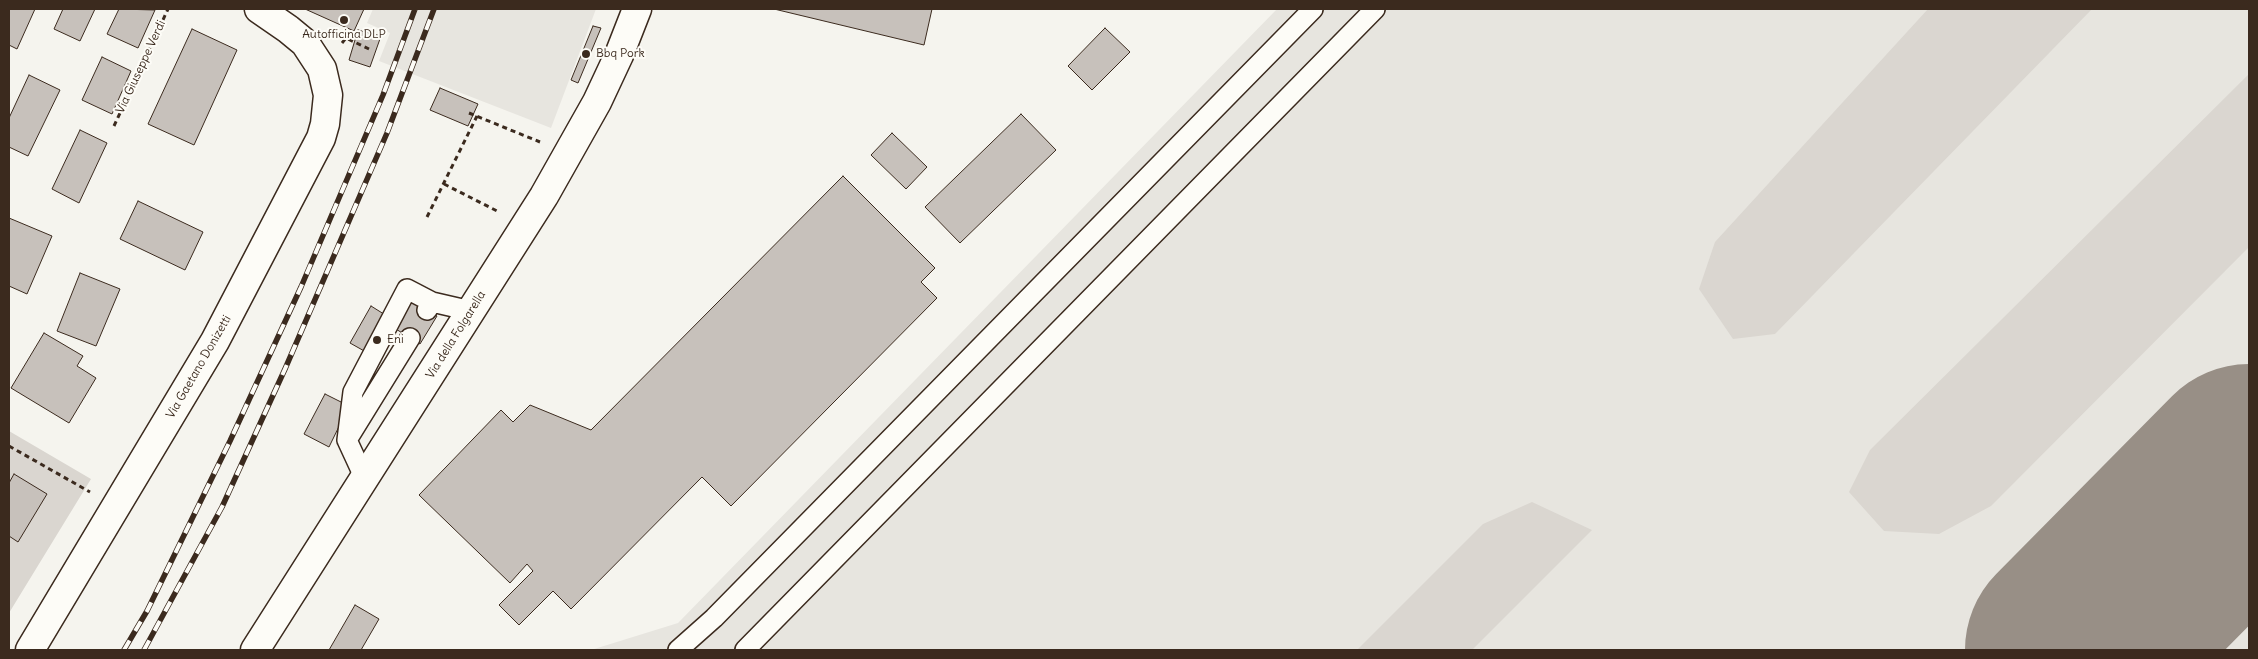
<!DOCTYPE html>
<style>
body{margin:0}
#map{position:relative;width:2258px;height:659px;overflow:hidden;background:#f5f4ee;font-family:Delius,sans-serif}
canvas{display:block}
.frame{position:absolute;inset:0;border:10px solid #3b2a1e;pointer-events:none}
</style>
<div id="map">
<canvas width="2258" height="659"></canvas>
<div class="frame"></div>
</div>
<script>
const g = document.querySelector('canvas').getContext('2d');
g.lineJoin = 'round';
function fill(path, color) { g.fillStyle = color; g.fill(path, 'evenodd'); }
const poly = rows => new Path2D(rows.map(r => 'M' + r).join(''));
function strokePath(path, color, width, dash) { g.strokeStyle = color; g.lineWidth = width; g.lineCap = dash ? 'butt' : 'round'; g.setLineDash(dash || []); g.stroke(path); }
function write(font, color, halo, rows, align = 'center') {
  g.font = font + ' Delius,sans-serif'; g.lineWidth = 4; g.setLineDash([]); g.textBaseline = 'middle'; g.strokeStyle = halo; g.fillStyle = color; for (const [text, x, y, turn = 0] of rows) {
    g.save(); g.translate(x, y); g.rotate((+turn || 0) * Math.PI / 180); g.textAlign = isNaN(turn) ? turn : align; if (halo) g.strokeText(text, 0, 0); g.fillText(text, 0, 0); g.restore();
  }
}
const built = poly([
 [373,9,596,9,551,128,379,61,390,33,367,23],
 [1277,9,2249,9,2249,650,591,650,678,623]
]);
const green = poly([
 [1928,9,2092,9,1775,334,1733,339,1699,289,1715,242],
 [2249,74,2249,247,1991,506,1939,534,1884,531,1849,492,1870,450],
 [9,431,91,479,9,613],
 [1532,502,1592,530,1472,650,1357,650,1483,524]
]);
const runway = poly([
 [2073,650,2249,472]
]);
const building = poly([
 [9,9,35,9,17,49,9,45,9,9],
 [63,9,95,9,80,41,54,29,63,9],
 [119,9,155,10,138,48,107,34,119,9],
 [305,9,364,9,354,31,305,9],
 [774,9,932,9,924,45,774,9],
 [593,26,601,28,578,83,571,80,593,26],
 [1105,28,1130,52,1092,90,1068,66,1105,28],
 [192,29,237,50,194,145,148,124,192,29],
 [358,30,381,36,370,67,349,60,358,30],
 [102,57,131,71,112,114,82,100,102,57],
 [29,75,60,90,28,156,9,147,9,118,29,75],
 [440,88,478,104,468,126,430,110,440,88],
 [1021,114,1056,150,960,243,925,207,1021,114],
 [80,130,107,143,79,203,52,189,80,130],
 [892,133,927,167,906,189,871,155,892,133],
 [843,176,935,268,921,282,937,298,731,506,702,477,571,609,553,591,519,625,499,605,533,571,527,564,510,583,419,495,501,410,513,422,530,405,591,430,843,176],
 [138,201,203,232,185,270,120,239,138,201],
 [9,218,52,236,27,294,9,286,9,218],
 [80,273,120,289,96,346,57,331,80,273],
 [408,298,437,316,420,344,391,326,408,298],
 [371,306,387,316,366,352,350,343,371,306],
 [44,333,83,356,77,366,96,378,69,423,11,388,44,333],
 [325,394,349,406,329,447,304,434,325,394],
 [14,474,47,494,18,542,9,536,9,483,14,474],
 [355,605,379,619,361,650,329,650,355,605]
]);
const path = poly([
 [342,43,346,38,369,49],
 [469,113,540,142],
 [114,126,168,9],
 [444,184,499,212],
 [427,217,477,116],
 [9,446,90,492]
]);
const lane = poly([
 [427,310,432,302,471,311],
 [347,440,353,392,407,289,432,302],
 [365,479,347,440,410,338],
 [678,650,714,618,1313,9],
 [745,650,1375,9]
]);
const street = poly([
 [30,650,215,341,321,138,325,124,328,95,322,69,305,43,288,29,259,9]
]);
const secondary = poly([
 [255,650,544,196,597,102,619,55,637,9]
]);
const rail = poly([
 [124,650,147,611,230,441,301,287,383,95,415,9],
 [144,650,222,507,285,369,387,133,434,9]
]);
const markers = [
 [344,20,5,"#3b2a1e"],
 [586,54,5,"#3b2a1e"],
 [377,340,5,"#3b2a1e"]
];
const poiNames = [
 ["Autofficina DLP",344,35,"center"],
 ["Bbq Pork",596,54],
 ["Eni",387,340]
];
const streetNames = [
 ["Via Giuseppe Verdi",141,67,-65],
 ["Via della Folgarella",456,335,-58],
 ["Via Gaetano Donizetti",199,367,-60]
];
fill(built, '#e7e5df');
fill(green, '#dad6d0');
strokePath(runway, '#988f86', 216);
fill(building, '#c7c1bb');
strokePath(building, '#3b2a1e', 1);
strokePath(lane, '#3b2a1e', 22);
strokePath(street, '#3b2a1e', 31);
strokePath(secondary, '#3b2a1e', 31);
strokePath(path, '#3b2a1e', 3, [5, 4]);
strokePath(lane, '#fdfcf7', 19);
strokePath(street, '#fdfcf7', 28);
strokePath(secondary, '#fdfcf7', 28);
strokePath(rail, '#3b2a1e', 5.5);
strokePath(rail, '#fdfcf7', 4, [11]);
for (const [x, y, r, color] of markers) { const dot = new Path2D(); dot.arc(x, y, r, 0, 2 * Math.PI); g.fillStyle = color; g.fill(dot); strokePath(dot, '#fdfcf7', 2); }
write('12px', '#3b2a1e', '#fdfcf7', poiNames, 'left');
write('12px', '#3b2a1e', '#fdfcf7', streetNames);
</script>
